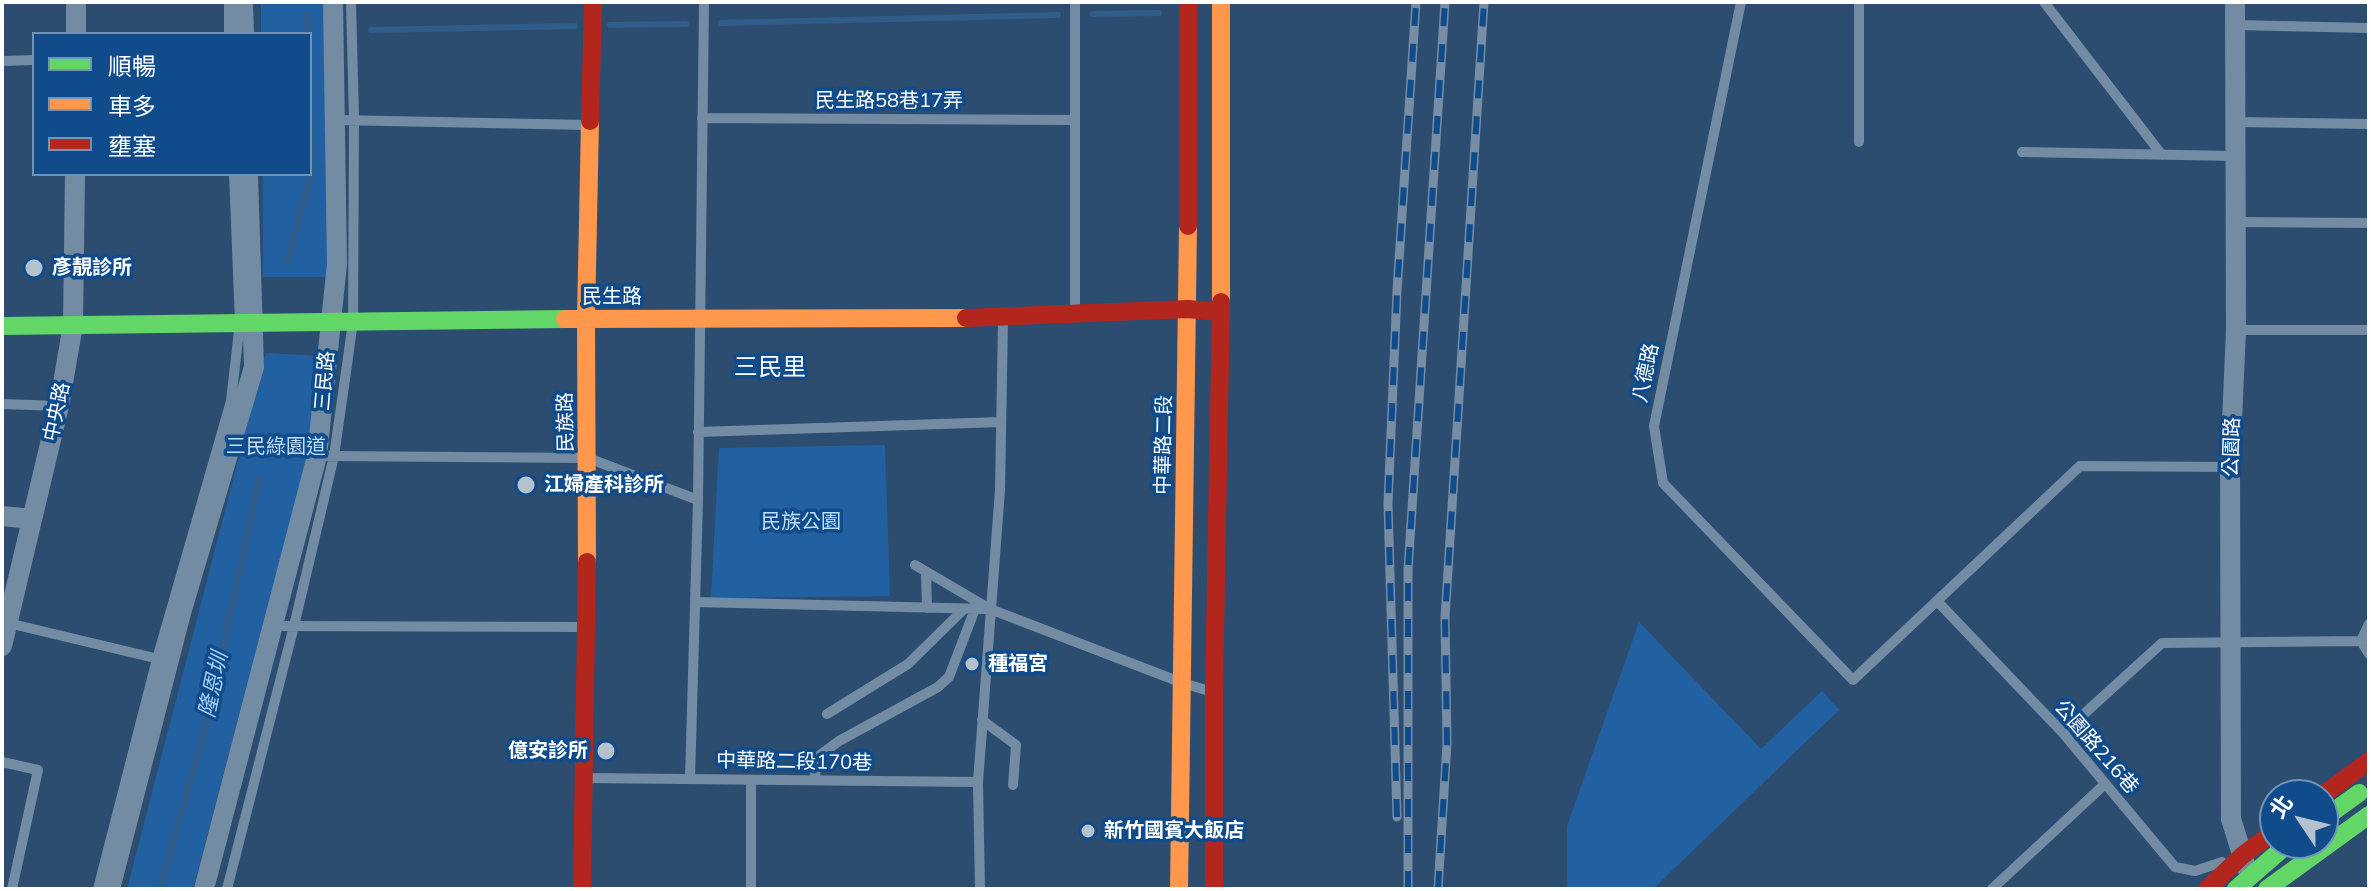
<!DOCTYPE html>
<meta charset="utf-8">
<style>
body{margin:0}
#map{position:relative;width:2371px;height:891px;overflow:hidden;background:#2c4d70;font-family:Mulish,"Noto Sans TC",sans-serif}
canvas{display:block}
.frame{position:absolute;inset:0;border:4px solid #fff;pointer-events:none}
.legend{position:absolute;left:32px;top:32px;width:280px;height:144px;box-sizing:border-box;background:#104c8c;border:2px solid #7094ba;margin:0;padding:10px 14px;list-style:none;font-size:24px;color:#fff}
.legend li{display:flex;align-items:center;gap:16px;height:40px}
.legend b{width:40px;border:2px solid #7094ba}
.north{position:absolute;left:2259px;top:779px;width:80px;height:80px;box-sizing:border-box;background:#104c8c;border:2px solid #7094ba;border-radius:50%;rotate:305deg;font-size:22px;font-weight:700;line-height:32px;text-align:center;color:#fff}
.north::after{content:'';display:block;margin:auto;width:28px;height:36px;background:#b5c1cd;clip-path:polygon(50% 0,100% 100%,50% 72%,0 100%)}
</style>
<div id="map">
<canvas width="2371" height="891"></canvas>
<div class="frame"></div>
<ul class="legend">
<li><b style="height:10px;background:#63d668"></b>順暢</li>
<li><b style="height:10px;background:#ff974d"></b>車多</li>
<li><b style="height:10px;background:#b3261e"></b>壅塞</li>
</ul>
<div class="north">北</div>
</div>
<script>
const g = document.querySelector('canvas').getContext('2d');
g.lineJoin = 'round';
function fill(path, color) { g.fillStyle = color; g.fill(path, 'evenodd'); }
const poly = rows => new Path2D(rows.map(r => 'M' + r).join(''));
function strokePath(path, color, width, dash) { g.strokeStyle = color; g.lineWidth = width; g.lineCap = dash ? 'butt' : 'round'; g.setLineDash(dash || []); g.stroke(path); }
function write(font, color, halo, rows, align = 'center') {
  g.font = font + ' Mulish,"Noto Sans TC",sans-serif'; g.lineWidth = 7; g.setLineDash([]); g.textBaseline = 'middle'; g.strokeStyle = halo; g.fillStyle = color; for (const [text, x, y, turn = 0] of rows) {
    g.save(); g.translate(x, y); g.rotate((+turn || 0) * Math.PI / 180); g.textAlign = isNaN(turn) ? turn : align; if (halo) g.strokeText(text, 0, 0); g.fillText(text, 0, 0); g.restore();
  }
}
const green = poly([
 [261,2,323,2,328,116,327,277,263,277,263,174,310,174,310,34,261,34],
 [266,353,319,356,308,453,193,889,127,889],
 [885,445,890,596,711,598,719,448],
 [1639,622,1761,749,1822,691,1839,710,1653,889,1567,889,1567,826]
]);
const stream = poly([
 [307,14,308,34],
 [1093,14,1159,13],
 [721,23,1058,15],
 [610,25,686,24],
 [371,30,575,26],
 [287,263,312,172,310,120],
 [160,889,206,726,259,479]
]);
const lane = poly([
 [229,2,229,34],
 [1741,2,1654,426,1663,483,1853,680,2080,466,2230,467],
 [1859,2,1859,142],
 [2044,2,2162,155],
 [2235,25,2369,28],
 [2,61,34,60],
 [702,118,1075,120],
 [336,120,588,125],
 [2235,122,2369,124],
 [2022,152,2234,156],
 [2235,222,2369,223],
 [1075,312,1075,2],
 [2236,330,2369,330],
 [2,404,59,406],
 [698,432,1001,422],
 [327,456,588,458,698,500],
 [915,565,990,609,1180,682,1212,692],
 [926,572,927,608],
 [1937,601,2063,733,2175,867,2195,871,2222,862],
 [695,602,988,609],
 [8,623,163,660],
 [271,626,583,627],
 [2361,641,2369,654],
 [827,714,908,664,964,609],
 [982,720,1016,745,1013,785],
 [2063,733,2162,643,2361,641,2369,624],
 [2,762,38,770,12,889],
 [584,778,978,782],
 [690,779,698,500,704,2],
 [751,780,751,889],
 [815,780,816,758,839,741,938,687,949,677,975,609],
 [98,889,157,659,231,401,240,322,234,174],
 [227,889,294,626,334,456,347,365,353,321,354,119,351,2],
 [980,889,978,782,1000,490,1003,320],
 [1992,889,2105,784]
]);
const street = poly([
 [243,2,244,34],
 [2235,2,2236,330,2230,467,2231,819,2246,867],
 [76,34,76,2],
 [2,516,32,519],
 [2,646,59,406,73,325,75,174],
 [110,889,181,613,254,367,248,174],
 [204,889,317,456,337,264,333,2]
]);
const fast = poly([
 [2,326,565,319],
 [2323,819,2359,793],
 [2267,889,2369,815]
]);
const slow = poly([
 [1221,2,1221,302],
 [565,319,966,318],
 [587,562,586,319,590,121],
 [1179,889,1188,226]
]);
const jam = poly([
 [1188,2,1188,226],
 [590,121,593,2],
 [966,318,1188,309,1221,312],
 [2323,795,2369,761],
 [582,889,587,562],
 [1214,889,1214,692,1221,302],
 [2207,889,2243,855,2275,831]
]);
const rail = poly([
 [1397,817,1388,504,1397,291,1416,2],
 [1408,889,1408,570,1445,2],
 [1438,889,1447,743,1445,618,1484,2]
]);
const fastBridge = poly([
 [2236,889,2289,843]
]);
const markers = [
 [34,268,10,"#b5c1cd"],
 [526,485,10,"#b5c1cd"],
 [972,664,8,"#b5c1cd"],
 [606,751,10,"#b5c1cd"],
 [1088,831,8,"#b5c1cd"]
];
const streetNames = [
 ["民生路58巷17弄",889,101],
 ["民生路",612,297],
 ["八德路",1646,373,-78],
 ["三民路",325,381,-85],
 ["中央路",57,412,-78],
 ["民族路",566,422,-91],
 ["中華路二段",1164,445,-89],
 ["公園路",2232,447,-88],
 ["公園路216巷",2096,747,49],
 ["中華路二段170巷",794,762,1]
];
const poiNames = [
 ["彥靚診所",52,268],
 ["江婦產科診所",544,485],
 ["種福宮",988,664],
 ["億安診所",588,751,"right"],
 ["新竹國賓大飯店",1104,831]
];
const parkNames = [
 ["三民綠園道",276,447],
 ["民族公園",801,522]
];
const waterNames = [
 ["隆恩圳",214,685,-78]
];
const quarterNames = [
 ["三民里",770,368]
];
fill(green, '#2161a2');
strokePath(stream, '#315d8b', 6);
strokePath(lane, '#738ca4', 10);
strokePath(street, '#738ca4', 20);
strokePath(fast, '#63d668', 18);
strokePath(slow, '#ff974d', 18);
strokePath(jam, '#b3261e', 18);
strokePath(rail, '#778da3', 9);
strokePath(rail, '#104c8c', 6, [18]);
strokePath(fastBridge, '#63d668', 18);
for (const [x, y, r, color] of markers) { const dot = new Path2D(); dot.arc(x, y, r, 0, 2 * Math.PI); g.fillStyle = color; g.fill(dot); strokePath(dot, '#104c8c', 3); }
write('20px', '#fff', '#104c8c', streetNames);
write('bold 20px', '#fff', '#104c8c', poiNames, 'left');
write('20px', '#bedefd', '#104c8c', parkNames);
write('italic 22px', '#a3cff9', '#104c8c', waterNames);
write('24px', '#fff', '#104c8c', quarterNames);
</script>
